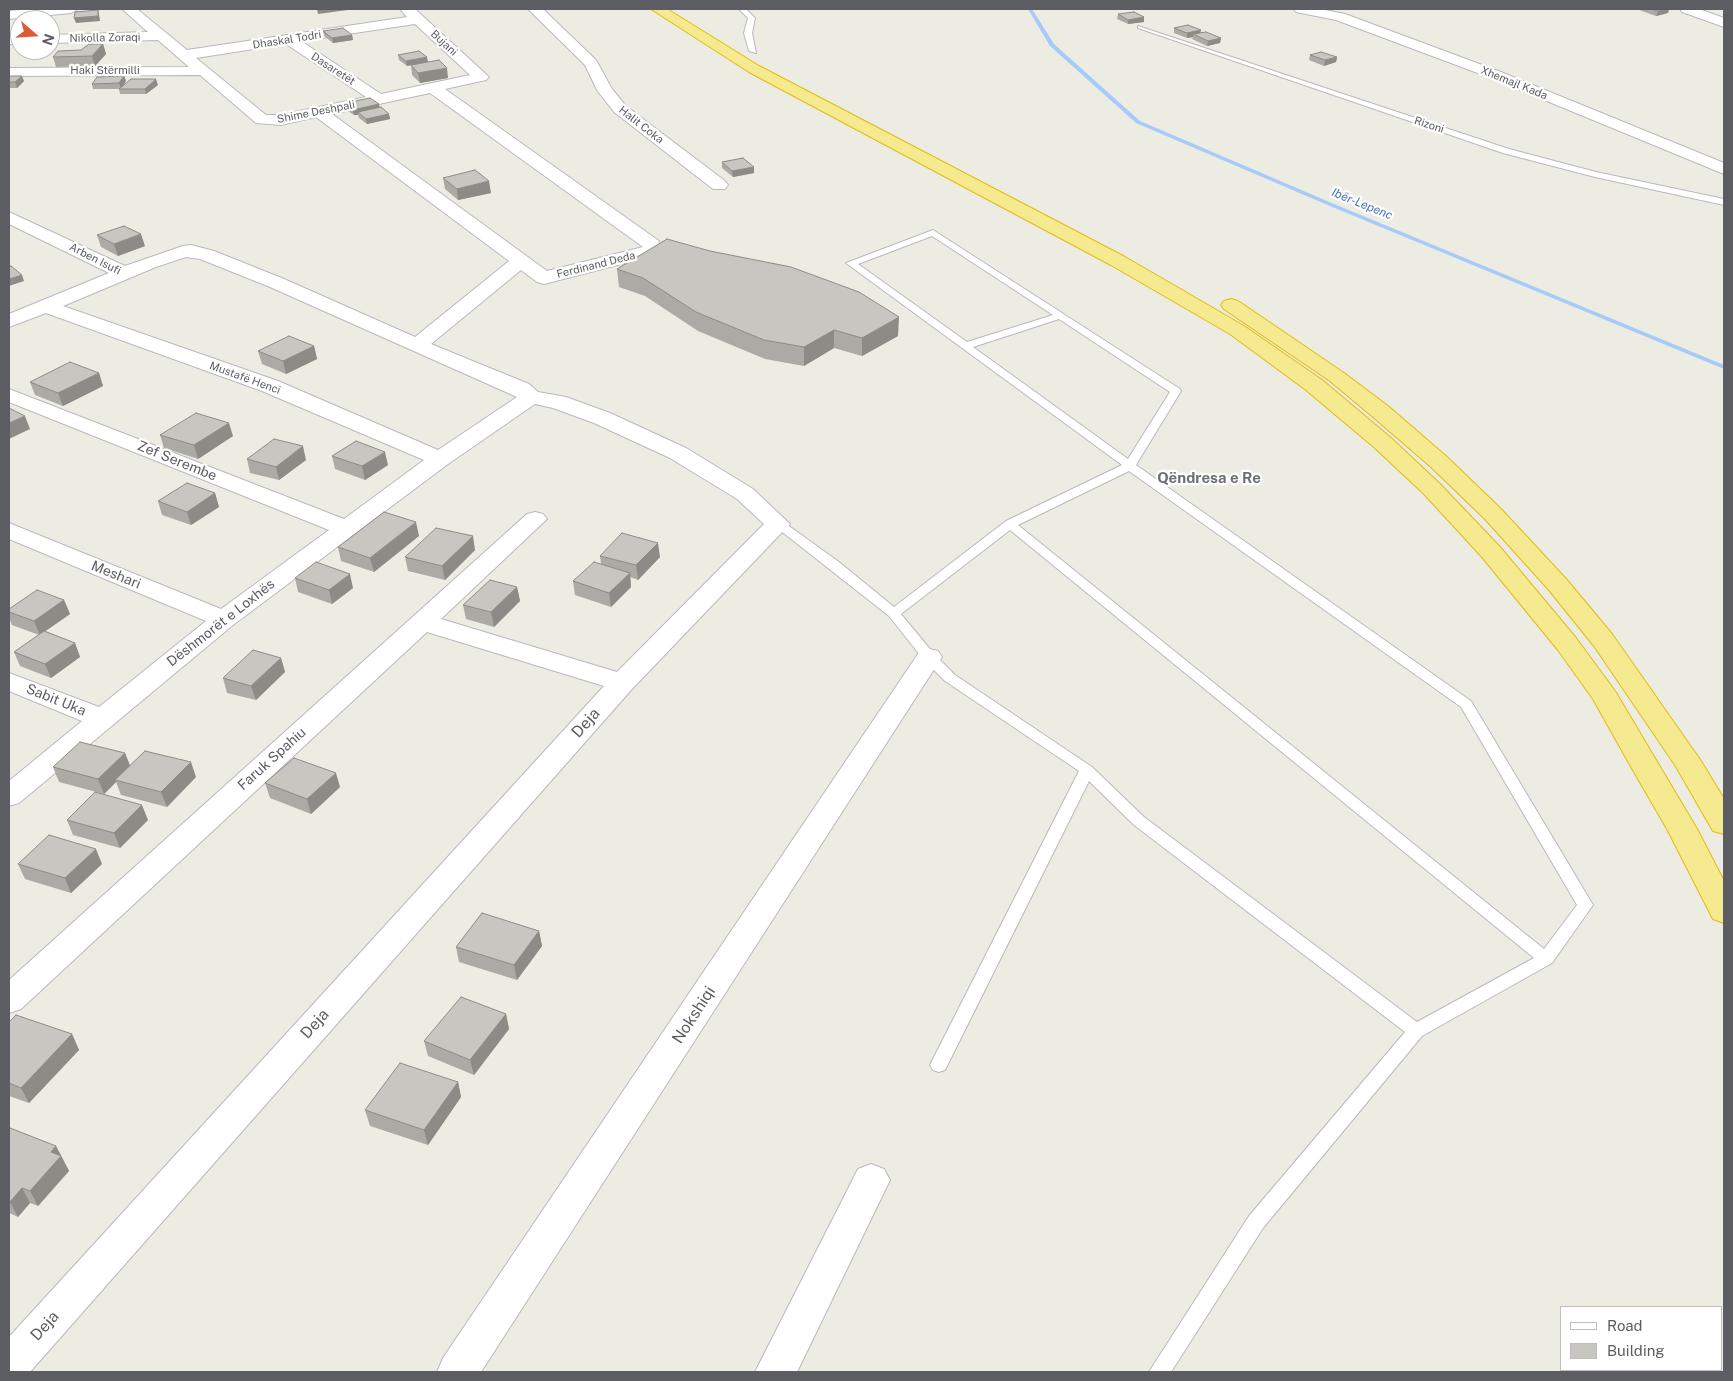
<!DOCTYPE html>
<meta charset="utf-8">
<style>
body{margin:0}
#map{position:relative;width:1733px;height:1381px;overflow:hidden;background:#edece3;font-family:"Public Sans",sans-serif}
canvas{display:block}
.frame{position:absolute;inset:0;border:10px solid #5b5d62;pointer-events:none}
.legend{position:absolute;left:1560px;top:1306px;width:162px;height:65px;box-sizing:border-box;background:#fff;border:1px solid #bdbec0;margin:0;padding:6px 9px;list-style:none;font-size:15px;color:#5b5d62}
.legend li{display:flex;align-items:center;gap:10px;height:25px}
.legend b{width:25px;border:1px solid #bdbec0}
.north{position:absolute;left:10px;top:10px;width:50px;height:50px;box-sizing:border-box;background:#fff;border:1px solid #bdbec0;border-radius:50%;rotate:109deg;font-size:14px;font-weight:700;line-height:20px;text-align:center;color:#5b5d62}
.north::after{content:'';display:block;margin:auto;width:18px;height:22px;background:#df5937;clip-path:polygon(50% 0,100% 100%,50% 72%,0 100%)}
</style>
<div id="map">
<canvas width="1733" height="1381"></canvas>
<div class="frame"></div>
<ul class="legend">
<li><b style="height:6px;background:#fff"></b>Road</li>
<li><b style="height:14px;background:#c8c6c0"></b>Building</li>
</ul>
<div class="north">N</div>
</div>
<script>
const g = document.querySelector('canvas').getContext('2d');
g.lineJoin = 'round';
const poly = rows => new Path2D(rows.map(r => 'M' + r).join(''));
function fill(path, color) { g.fillStyle = color; g.fill(path, 'evenodd'); }
function strokePath(path, color, width, dash) { g.strokeStyle = color; g.lineWidth = width; g.lineCap = dash ? 'butt' : 'round'; g.setLineDash(dash || []); g.stroke(path); }
function write(font, color, halo, rows, align = 'center') {
  g.font = font + ' "Public Sans",sans-serif'; g.lineWidth = 4.5; g.setLineDash([]); g.textBaseline = 'middle'; g.strokeStyle = halo; g.fillStyle = color; for (const [text, x, y, turn = 0] of rows) {
    g.save(); g.translate(x, y); g.rotate((+turn || 0) * Math.PI / 180); g.textAlign = isNaN(turn) ? turn : align; if (halo) g.strokeText(text, 0, 0); g.fillText(text, 0, 0); g.restore();
  }
}
const stream = poly([
 [1028,9,1032,9,1054,44,1140,121,1334,204,1724,365,1724,369,1330,206,1136,123,1050,46,1028,9]
]);
const lane = poly([
 [739,9,746,9,755,18,752,33,756,53,749,51,744,33,748,18,739,9],
 [1138,26,1509,149,1596,172,1724,199,1724,205,1595,177,1503,153,1138,28,1138,26],
 [933,230,1180,389,1181,391,1136,465,1471,701,1593,905,1552,963,1422,1036,1263,1228,1171,1372,1149,1372,1249,1216,1405,1032,1134,825,1089,781,945,1070,939,1072,933,1070,930,1065,1079,771,945,681,924,660,889,616,772,524,774,521,782,521,839,562,894,607,1006,521,1122,465,846,263,933,230],
 [932,236,1053,315,967,342,858,264,932,236],
 [1059,319,1170,392,1128,459,973,347,1059,319],
 [1129,471,1461,707,1577,905,1544,949,1018,525,1129,471],
 [1010,530,1534,958,1417,1022,1144,817,1092,767,955,675,934,654,901,614,1010,530]
]);
const street = poly([
 [31,9,78,9,71,13,9,19,9,11,31,9],
 [122,9,137,9,187,50,407,17,400,9,415,9,489,77,486,80,445,89,659,241,662,250,660,254,544,284,537,282,521,270,431,344,529,384,538,392,566,397,610,413,686,448,753,489,790,524,632,689,30,1372,9,1372,9,1337,604,686,427,632,21,1009,9,1013,9,980,527,514,535,512,543,514,547,519,441,619,617,672,764,524,737,499,670,458,594,423,553,408,535,404,448,464,233,625,19,803,9,806,9,781,82,721,9,691,9,673,99,707,206,621,9,539,9,523,221,609,329,530,9,402,9,389,344,519,424,460,262,391,46,313,9,327,9,314,109,273,9,224,9,212,125,266,183,246,191,245,214,251,284,279,415,337,509,261,316,117,281,125,256,123,200,75,9,76,9,68,189,67,158,40,50,43,50,35,148,32,122,9],
 [415,24,470,75,381,94,301,41,415,24],
 [286,44,366,97,281,115,266,115,196,58,286,44],
 [430,93,643,247,547,271,332,114,430,93],
 [186,257,200,259,270,287,517,397,438,450,278,381,63,306,156,267,186,257],
 [528,9,543,9,596,60,612,89,626,106,725,181,728,185,725,189,713,189,614,112,597,90,585,65,528,9],
 [1294,9,1320,9,1345,14,1501,72,1724,163,1724,174,1491,78,1336,20,1296,12,1294,9],
 [1680,9,1699,9,1724,18,1724,27,1682,12,1680,9],
 [9,36,20,36,20,44,9,44,9,36],
 [929,649,938,651,942,657,481,1372,437,1372,443,1358,920,651,929,649],
 [871,1164,884,1169,890,1180,797,1372,755,1372,858,1169,871,1164]
]);
const highway = poly([
 [651,9,667,9,759,66,1125,257,1244,326,1322,380,1391,438,1440,484,1500,547,1576,638,1615,691,1697,829,1724,881,1724,923,1713,919,1667,829,1630,765,1593,699,1558,650,1482,557,1424,494,1375,448,1306,390,1230,334,1111,265,749,72,651,9],
 [1231,299,1238,301,1344,373,1388,406,1447,457,1501,509,1567,580,1612,634,1701,761,1724,799,1724,834,1713,831,1675,765,1594,646,1549,590,1485,519,1431,467,1372,416,1330,381,1224,309,1221,305,1224,301,1231,299]
]);
const wall = poly([
 [1640,9,1669,9,1668,13,1656,16,1639,10],
 [1118,14,1144,17,1144,22,1128,24,1117,19],
 [1174,28,1200,33,1221,38,1220,43,1207,46,1192,39,1193,37,1187,38,1174,33],
 [323,31,352,35,353,40,333,43,324,36],
 [103,44,106,54,95,66,56,67,53,57],
 [398,55,428,62,448,78,420,83,412,75,411,65,407,66,399,60],
 [1310,55,1337,57,1336,62,1324,66,1309,60],
 [9,76,24,81,17,88,9,88],
 [124,76,126,81,123,85,158,85,146,94,120,94,119,89,93,89,92,84],
 [344,103,380,107,389,114,390,119,367,124,359,118,358,115,354,115,345,109],
 [722,162,754,167,754,173,733,177,722,168],
 [443,178,491,193,458,200,445,189],
 [97,235,145,246,118,256,101,247],
 [617,269,898,336,862,356,834,348,804,366,765,359,698,331,645,296,619,287],
 [314,346,317,359,286,374,262,364,258,351],
 [99,373,103,386,63,406,35,395,30,382],
 [160,435,233,436,198,459,164,448],
 [332,456,388,465,365,480,335,469],
 [247,459,306,460,279,480,250,473],
 [215,493,219,507,191,525,162,515,158,501],
 [419,536,374,572,341,561,338,547],
 [475,550,445,580,408,571,405,557],
 [600,556,660,557,638,580,630,577,631,587,611,607,575,595,573,581,601,564],
 [295,578,353,588,332,604,298,592],
 [517,587,520,601,494,627,466,619,463,605],
 [64,600,70,614,45,631,75,643,80,657,51,678,20,666,14,652,39,635,12,625,9,618,9,609],
 [281,658,285,672,256,700,227,693,223,678],
 [125,753,130,766,196,777,167,807,121,795,116,782,104,794,59,782,53,767],
 [265,783,340,787,311,814,270,798],
 [67,820,148,820,120,848,73,835],
 [18,864,102,864,71,893,25,879],
 [539,931,542,946,517,980,459,962,456,947],
 [506,1014,509,1029,474,1075,428,1056,424,1041],
 [9,1022,72,1034,79,1050,29,1103,9,1096],
 [458,1082,461,1097,428,1145,370,1126,365,1110],
 [9,1129,56,1146,69,1171,38,1206,30,1203,18,1217,9,1213]
]);
const shadedWall = poly([
 [317,9,355,9,318,14],
 [1669,9,1668,13,1656,16,1658,11],
 [98,10,99,14,100,21,76,23,74,18],
 [1144,17,1144,22,1128,24,1128,20],
 [1201,30,1200,35,1193,34,1193,37,1187,38,1187,33],
 [352,35,353,40,333,43,332,38],
 [1221,38,1220,43,1207,46,1208,41],
 [103,44,106,54,95,66,92,56],
 [427,57,428,62,407,66,406,61],
 [1337,57,1336,62,1324,66,1325,60],
 [447,68,448,78,420,83,418,73],
 [22,76,24,81,17,88,15,82],
 [124,76,126,81,121,89,119,83],
 [156,79,158,85,146,94,145,89],
 [379,104,380,110,358,112,358,115,354,115,353,110],
 [389,114,390,119,367,124,366,119],
 [754,167,754,173,733,177,732,171],
 [489,181,491,193,458,200,457,189],
 [141,234,145,246,118,256,114,244],
 [22,275,24,281,9,286,9,279],
 [899,317,898,336,862,356,862,338],
 [834,330,834,348,804,366,804,347],
 [314,346,317,359,286,374,283,361],
 [99,373,103,386,63,406,58,393],
 [25,416,30,429,9,439,9,423],
 [229,423,233,436,198,459,194,445],
 [303,446,306,460,279,480,276,467],
 [385,452,388,465,365,480,362,466],
 [215,493,219,507,191,525,187,512],
 [416,522,419,536,374,572,370,558],
 [473,536,475,550,445,580,442,566],
 [658,543,660,557,638,580,636,565],
 [630,573,631,587,611,607,609,593],
 [350,574,353,588,332,604,329,590],
 [517,587,520,601,494,627,491,612],
 [64,600,70,614,40,635,34,621],
 [75,643,80,657,51,678,45,664],
 [281,658,285,672,256,700,251,686],
 [125,753,131,768,115,780,116,782,104,794,98,779],
 [191,762,196,777,167,807,161,792],
 [336,773,340,787,311,814,307,799],
 [142,805,148,820,120,848,114,833],
 [96,849,102,864,71,893,65,878],
 [539,931,542,946,517,980,514,965],
 [506,1014,509,1029,474,1075,470,1060],
 [72,1034,79,1050,29,1103,21,1088],
 [458,1082,461,1097,428,1145,424,1130],
 [56,1146,69,1171,38,1206,30,1191,51,1152],
 [22,1188,30,1203,18,1217,10,1202]
]);
const building = poly([
 [1650,9,1669,9,1658,11,1650,9],
 [98,10,98,16,74,18,75,12,98,10],
 [1134,12,1144,17,1128,20,1118,14,1134,12],
 [1188,25,1201,30,1187,33,1174,28,1188,25],
 [343,28,352,35,332,38,323,31,343,28],
 [1206,32,1221,38,1208,41,1193,34,1206,32],
 [89,44,103,44,92,56,53,57,58,51,81,50,89,44],
 [419,51,427,57,406,61,398,55,419,51],
 [1321,52,1337,57,1325,60,1310,55,1321,52],
 [439,60,447,68,418,73,411,65,439,60],
 [9,76,22,76,15,82,9,82,9,76],
 [124,76,119,83,92,84,97,77,124,76],
 [131,79,156,79,145,89,119,89,131,79],
 [370,98,379,104,353,110,344,103,370,98],
 [381,107,389,114,366,119,358,112,381,107],
 [743,158,754,167,732,171,722,162,743,158],
 [475,170,489,181,457,189,443,178,475,170],
 [124,226,141,234,114,244,97,235,124,226],
 [667,239,710,251,791,267,859,292,899,317,862,338,834,330,804,347,764,340,696,312,643,278,617,269,667,239],
 [11,266,22,275,9,279,9,267,11,266],
 [289,336,314,346,283,361,258,351,289,336],
 [70,362,99,373,58,393,30,382,70,362],
 [9,408,25,416,9,423,9,408],
 [196,413,229,423,194,445,160,435,196,413],
 [274,439,303,446,276,467,247,459,274,439],
 [356,441,385,452,362,466,332,456,356,441],
 [187,483,215,493,187,512,158,501,187,483],
 [384,512,416,522,370,558,338,547,384,512],
 [436,528,473,536,442,566,405,557,436,528],
 [622,533,658,543,636,565,600,556,622,533],
 [316,562,350,574,329,590,295,578,316,562],
 [594,562,630,573,609,593,573,581,594,562],
 [490,580,517,587,491,612,463,605,490,580],
 [37,590,64,600,34,621,9,612,9,609,37,590],
 [44,631,75,643,45,664,14,652,44,631],
 [253,650,281,658,251,686,223,678,253,650],
 [80,742,125,753,98,779,53,767,80,742],
 [145,751,191,762,161,792,115,780,145,751],
 [294,758,336,773,307,799,265,783,294,758],
 [95,792,142,805,114,833,67,820,95,792],
 [49,835,96,849,65,878,18,864,49,835],
 [482,913,539,931,514,965,456,947,482,913],
 [461,997,506,1014,470,1060,424,1041,461,997],
 [16,1015,72,1034,21,1088,9,1083,9,1022,16,1015],
 [400,1063,458,1082,424,1130,365,1110,400,1063],
 [10,1128,56,1146,51,1152,61,1156,30,1191,22,1188,10,1202,9,1202,9,1129,10,1128]
]);
const farStreetnames = [
 ["Nikolla Zoraqi",105,38,-1],
 ["Dhaskal Todri",287,40,-9],
 ["Bujani",444,43,43],
 ["Dasaretët",333,69,33],
 ["Haki Stërmilli",105,71],
 ["Xhemajl Kada",1514,83,22],
 ["Shime Deshpali",316,112,-11],
 ["Halit Coka",641,125,38],
 ["Rizoni",1429,125,18],
 ["Arben Isufi",95,259,27],
 ["Ferdinand Deda",596,265,-14],
 ["Mustafë Henci",245,378,20]
];
const farWaternames = [
 ["Ibër-Lepenc",1362,204,22]
];
const streetNames = [
 ["Zef Serembe",177,461,22],
 ["Meshari",116,575,22],
 ["Dëshmorët e Loxhës",221,623,-38],
 ["Sabit Uka",56,700,22],
 ["Faruk Spahiu",272,759,-42]
];
const neighbourhoodNames = [
 ["Qëndresa e Re",1209,478]
];
const nearStreetnames = [
 ["Deja",586,723,-48],
 ["Nokshiqi",694,1015,-57],
 ["Deja",315,1024,-48],
 ["Deja",45,1326,-48]
];
fill(stream, '#a6cafa');
strokePath(lane, '#b8b9be', 2);
strokePath(street, '#b8b9be', 2);
strokePath(highway, '#e2bb0d', 2);
fill(lane, '#fff');
fill(street, '#fff');
fill(highway, '#f6ea90');
fill(wall, '#acaaa5');
fill(shadedWall, '#8c8b86');
fill(building, '#c8c6c0');
strokePath(building, '#8c8b86', 1);
write('11px', '#5b5d62', '#fff', farStreetnames);
write('italic 12px', '#4a73bc', '#fff', farWaternames);
write('14px', '#5b5d62', '#fff', streetNames);
write('bold 15px', '#6c6f74', '#fff', neighbourhoodNames);
write('16px', '#5b5d62', '#fff', nearStreetnames);
</script>
